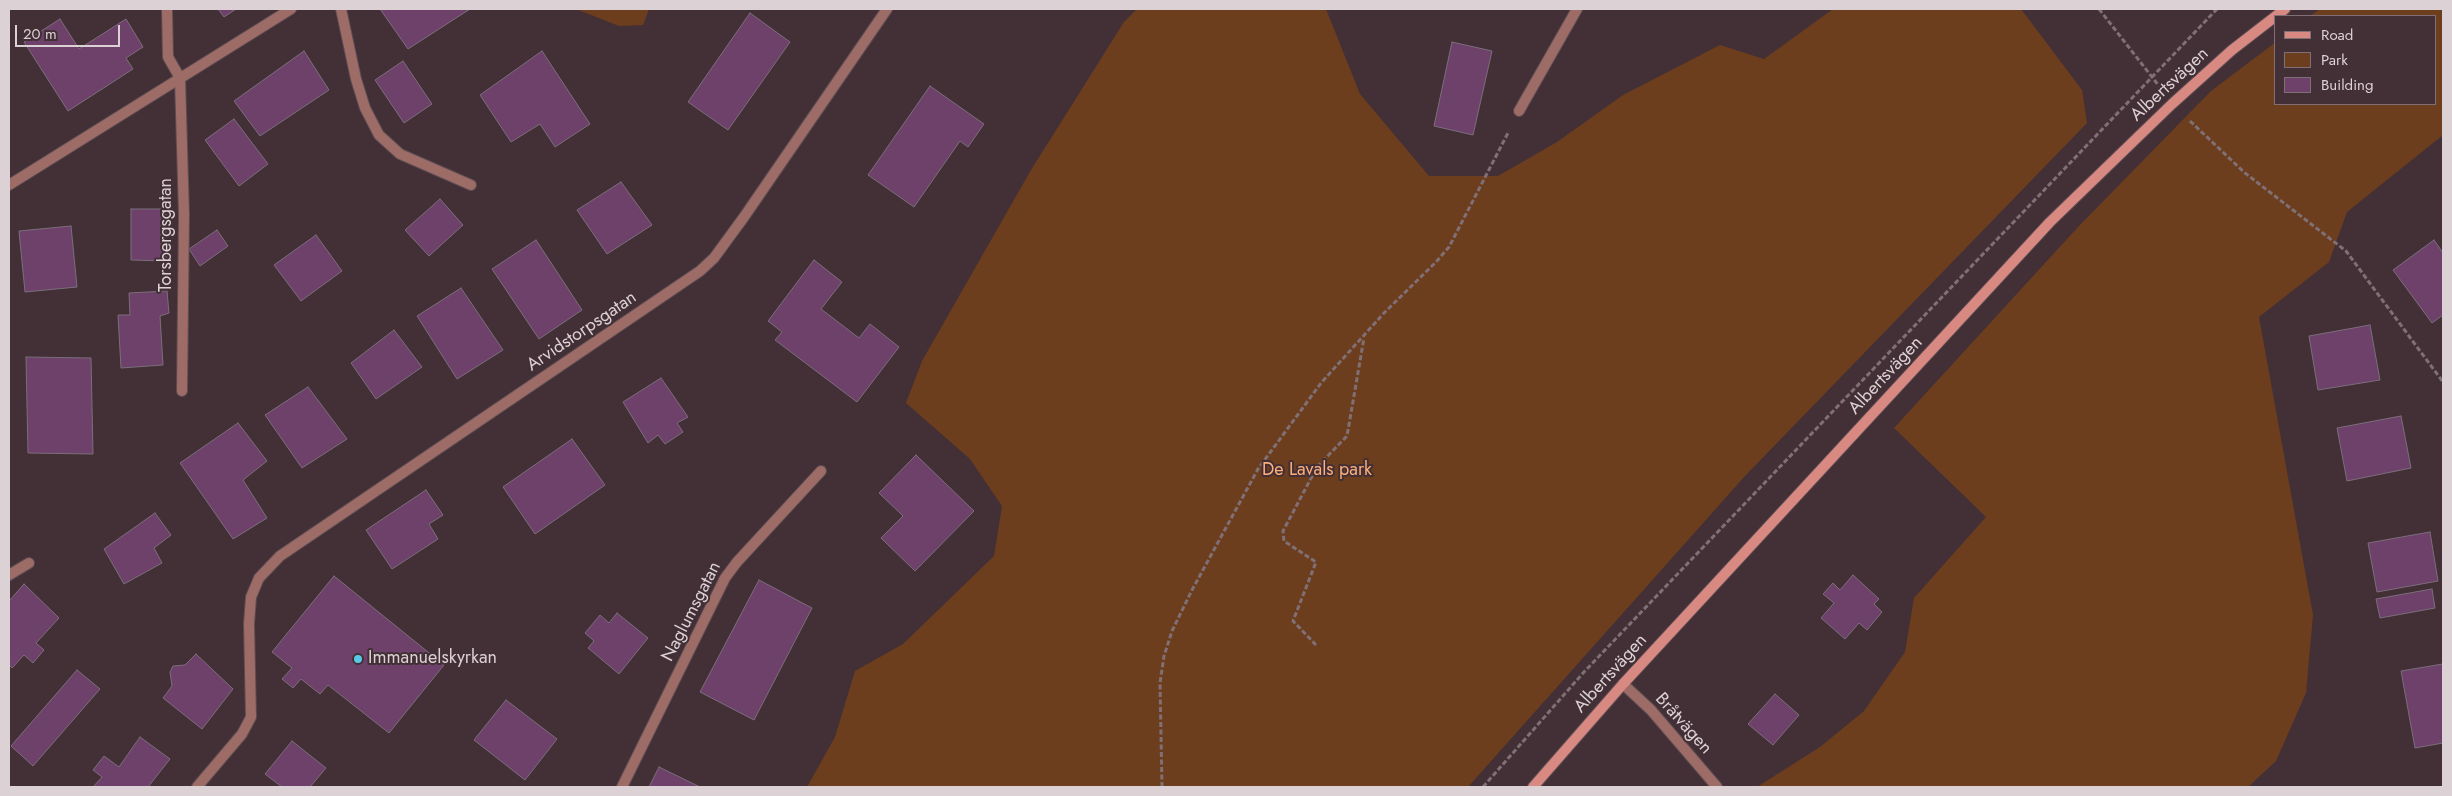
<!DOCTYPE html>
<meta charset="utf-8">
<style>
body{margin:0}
#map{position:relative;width:2452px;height:796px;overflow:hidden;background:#423036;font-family:Jost,sans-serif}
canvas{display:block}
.frame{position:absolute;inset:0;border:10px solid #dcd1d4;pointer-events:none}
.legend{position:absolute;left:2274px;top:15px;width:162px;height:90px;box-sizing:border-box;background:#423036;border:1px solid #807075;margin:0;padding:6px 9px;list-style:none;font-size:15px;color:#dcd1d4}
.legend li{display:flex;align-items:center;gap:10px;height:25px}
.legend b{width:25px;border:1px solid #807075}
.scale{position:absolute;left:15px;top:25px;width:105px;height:22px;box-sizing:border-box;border:2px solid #dcd1d4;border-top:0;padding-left:6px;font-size:15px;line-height:18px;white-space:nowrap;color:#dcd1d4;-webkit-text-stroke:4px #423036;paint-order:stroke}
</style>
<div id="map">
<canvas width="2452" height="796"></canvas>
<div class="frame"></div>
<ul class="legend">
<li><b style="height:6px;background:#d88981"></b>Road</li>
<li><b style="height:14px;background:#6c3e1e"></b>Park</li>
<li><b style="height:14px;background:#6d416a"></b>Building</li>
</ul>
<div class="scale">20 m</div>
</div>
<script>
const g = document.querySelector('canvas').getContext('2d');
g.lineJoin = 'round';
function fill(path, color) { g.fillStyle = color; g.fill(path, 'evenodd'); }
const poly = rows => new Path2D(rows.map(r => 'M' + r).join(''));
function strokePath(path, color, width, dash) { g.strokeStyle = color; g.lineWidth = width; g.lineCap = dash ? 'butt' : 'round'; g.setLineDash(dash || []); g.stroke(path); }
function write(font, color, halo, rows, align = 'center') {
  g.font = font + ' Jost,sans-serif'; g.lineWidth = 4; g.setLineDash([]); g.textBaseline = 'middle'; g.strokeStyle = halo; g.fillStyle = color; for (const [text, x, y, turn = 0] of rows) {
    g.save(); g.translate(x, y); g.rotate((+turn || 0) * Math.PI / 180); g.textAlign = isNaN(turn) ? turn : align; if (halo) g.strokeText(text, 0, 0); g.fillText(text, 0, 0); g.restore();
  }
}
const green = poly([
 [576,9,649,9,643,25,619,26],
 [1137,9,1326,9,1360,94,1429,176,1498,176,1557,142,1623,95,1720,45,1764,59,1833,9,2021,9,2082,90,2087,123,1745,476,1468,787,807,787,835,737,855,671,903,644,994,556,1002,506,970,459,906,403,922,361,1031,170,1124,22],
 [2320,9,2443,9,2443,135,2347,212,2329,262,2259,317,2313,615,2306,693,2276,761,2248,787,1757,787,1820,747,1864,711,1905,652,1914,598,1986,517,1894,428,2078,227,2211,91,2276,42,2276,104,2436,104,2436,16,2310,16]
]);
const building = poly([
 [218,9,236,9,224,17,218,9],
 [380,9,470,9,408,49,380,9],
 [750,13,790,42,728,130,688,102,750,13],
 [60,19,79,49,126,19,143,47,126,58,133,69,68,111,24,42,60,19],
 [1452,42,1492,51,1473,135,1434,126,1452,42],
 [304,51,329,90,260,136,234,101,304,51],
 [542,51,590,124,555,147,540,124,511,142,480,95,542,51],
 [403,61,432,104,404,123,375,80,403,61],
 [930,86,984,124,968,147,960,141,914,207,868,175,930,86],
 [234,119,268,164,239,186,205,140,234,119],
 [621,182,652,225,607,254,577,210,621,182],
 [440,199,463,225,429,256,405,230,440,199],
 [131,209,166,209,166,261,131,260,131,209],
 [71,226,77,287,25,292,19,231,71,226],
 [217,230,228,246,200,266,189,249,217,230],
 [316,235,342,271,301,301,274,265,316,235],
 [536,240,582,310,539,339,492,269,536,240],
 [2434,240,2443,253,2443,315,2432,323,2393,270,2434,240],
 [814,260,842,282,821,309,859,338,870,324,899,347,857,402,775,340,782,332,768,321,814,260],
 [461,288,503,350,457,379,417,316,461,288],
 [167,291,169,313,160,316,163,365,121,368,118,315,130,315,129,293,167,291],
 [2370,325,2380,380,2318,390,2309,336,2370,325],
 [394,330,422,367,376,399,351,363,394,330],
 [26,357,91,358,93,454,28,453,26,357],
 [661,378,688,417,677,423,683,432,665,444,658,435,648,443,623,402,661,378],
 [308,387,347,439,302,468,265,415,308,387],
 [2401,416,2411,468,2347,481,2337,428,2401,416],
 [238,423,267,461,243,480,267,518,233,539,180,463,238,423],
 [572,439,605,485,535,534,503,487,572,439],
 [916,455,974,511,915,571,881,538,903,516,879,493,916,455],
 [426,490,443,515,429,524,438,539,392,569,366,530,426,490],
 [155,513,171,535,154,548,162,563,124,584,104,549,155,513],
 [2430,532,2438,581,2377,592,2368,543,2430,532],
 [1853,575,1879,599,1874,604,1882,612,1867,630,1859,623,1845,639,1821,618,1834,603,1823,594,1833,583,1840,590,1853,575],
 [334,576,444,665,389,733,328,685,320,694,301,679,293,688,282,679,292,668,272,652,334,576],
 [759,580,812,608,754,720,700,692,759,580],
 [24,584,59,618,36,643,44,650,33,663,24,655,12,668,9,665,9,601,24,584],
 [2432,589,2435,608,2380,618,2376,599,2432,589],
 [617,613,648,638,619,674,588,648,594,641,585,633,600,615,609,623,617,613],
 [196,654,233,689,202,729,163,698,172,686,170,672,173,666,185,665,196,654],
 [2443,664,2443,743,2415,748,2401,671,2443,664],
 [77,670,100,689,33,766,11,746,77,670],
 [1775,694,1799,715,1773,745,1748,724,1775,694],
 [506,700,557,739,525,780,474,740,506,700],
 [140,737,170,759,148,787,93,787,102,777,93,770,104,756,119,767,140,737],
 [292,741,326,768,310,787,282,787,265,774,292,741],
 [659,767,700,787,649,787,659,767]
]);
const path = poly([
 [2099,9,2159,86],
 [2190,121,2245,173,2346,251,2443,382],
 [1316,645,1293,621,1316,562,1284,541,1283,531,1317,467,1347,436,1364,338],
 [1162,787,1160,683,1164,656,1172,631,1192,590,1258,469,1321,383,1384,313,1436,262,1449,247,1509,131],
 [1483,787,1584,672,2217,9]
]);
const lane = poly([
 [341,9,356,79,365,108,379,135,400,154,471,185],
 [9,575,29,563]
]);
const street = poly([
 [167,9,168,57,180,78,184,215,182,391],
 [1519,111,1577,9],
 [9,185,291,9],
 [1623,684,1651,710,1717,787],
 [197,787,242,734,251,717,249,624,251,597,259,578,280,556,700,271,714,258,744,217,887,9],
 [622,787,725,578,737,562,821,471]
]);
const secondary = poly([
 [1533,787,1623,684,2050,222,2172,104,2232,50,2285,9]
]);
const markers = [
 [358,659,5,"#58c8e4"]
];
const streetNames = [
 ["Albertsvägen",2170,85,-43],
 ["Torsbergsgatan",167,235,-90],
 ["Arvidstorpsgatan",582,332,-34],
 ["Albertsvägen",1886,376,-47],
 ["Naglumsgatan",692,612,-63],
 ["Albertsvägen",1611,674,-48],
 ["Bråtvägen",1683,724,48]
];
const parkNames = [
 ["De Lavals park",1317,471]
];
const poiNames = [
 ["Immanuelskyrkan",368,659]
];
fill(green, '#6c3e1e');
fill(building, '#6d416a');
strokePath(building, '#7c6e7b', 1);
strokePath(lane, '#5e4d52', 12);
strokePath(street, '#5e4d52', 12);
strokePath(secondary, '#5e4d52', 12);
strokePath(path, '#807075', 3, [5, 2.5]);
strokePath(lane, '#9e6c67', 10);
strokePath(street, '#9e6c67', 10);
strokePath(secondary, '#d88981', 10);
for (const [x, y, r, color] of markers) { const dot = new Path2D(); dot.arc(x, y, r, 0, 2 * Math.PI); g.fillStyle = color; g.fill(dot); strokePath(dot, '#423036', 2); }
write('18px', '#dcd1d4', '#423036', streetNames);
write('18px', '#fdae7a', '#423036', parkNames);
write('18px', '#dcd1d4', '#423036', poiNames, 'left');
</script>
